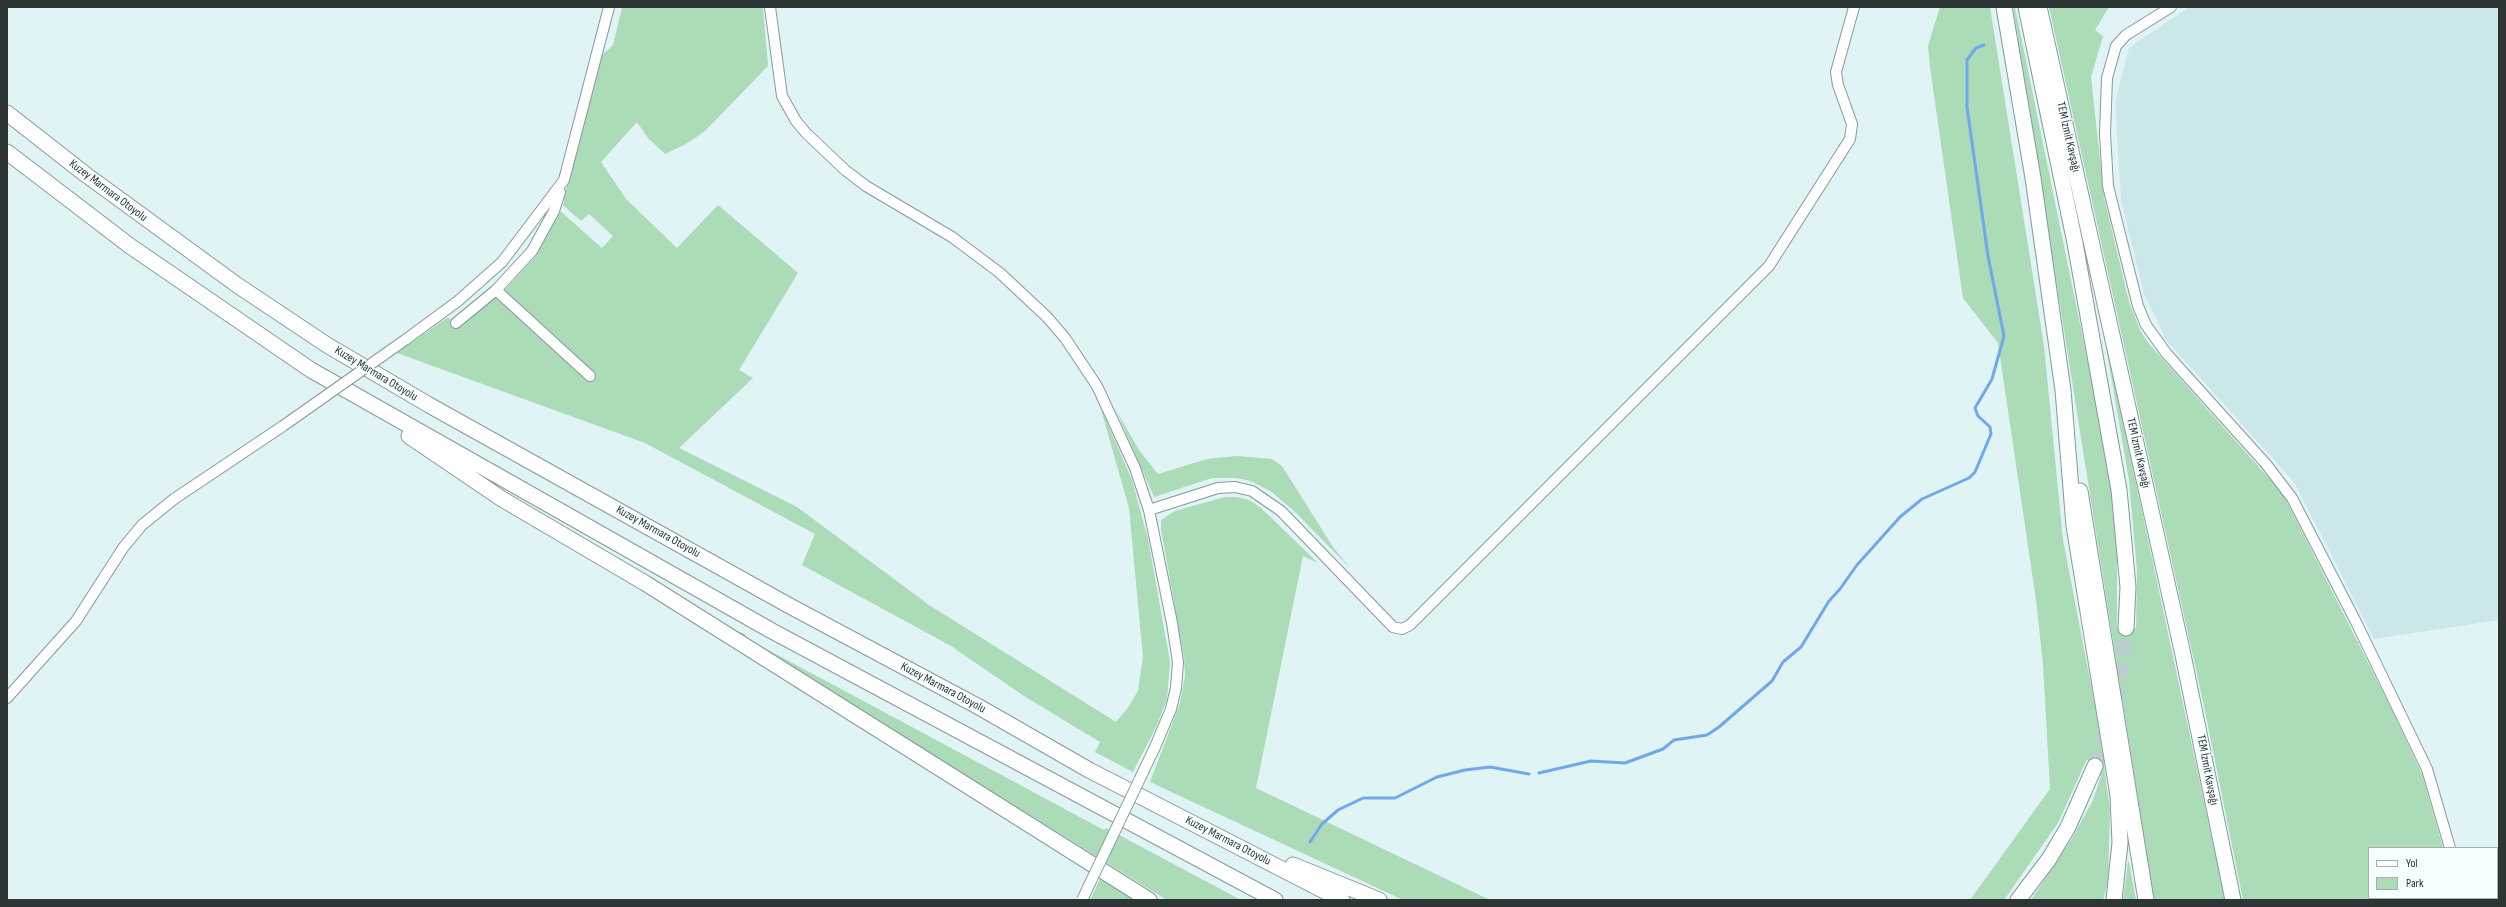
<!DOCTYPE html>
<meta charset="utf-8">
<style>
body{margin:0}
#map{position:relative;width:2506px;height:907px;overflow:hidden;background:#e0f3f5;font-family:"Sofia Sans Condensed",sans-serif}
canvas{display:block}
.frame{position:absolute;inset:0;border:8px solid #2d3535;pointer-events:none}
.legend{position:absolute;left:2368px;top:847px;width:130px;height:52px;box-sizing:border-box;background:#f7feff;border:1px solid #a6aeae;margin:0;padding:5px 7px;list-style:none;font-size:12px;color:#2d3535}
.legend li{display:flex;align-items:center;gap:8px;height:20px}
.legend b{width:20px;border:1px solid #a6aeae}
</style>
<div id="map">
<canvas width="2506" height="907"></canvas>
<div class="frame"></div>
<ul class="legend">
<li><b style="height:5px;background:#fff"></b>Yol</li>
<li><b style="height:11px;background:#abdbb7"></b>Park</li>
</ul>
</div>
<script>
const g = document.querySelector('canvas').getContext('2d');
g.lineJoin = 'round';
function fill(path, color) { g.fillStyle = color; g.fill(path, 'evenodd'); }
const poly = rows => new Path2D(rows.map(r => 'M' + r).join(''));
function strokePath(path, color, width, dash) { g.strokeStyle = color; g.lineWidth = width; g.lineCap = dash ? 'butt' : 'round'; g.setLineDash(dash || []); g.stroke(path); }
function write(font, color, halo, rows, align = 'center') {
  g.font = font + ' "Sofia Sans Condensed",sans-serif'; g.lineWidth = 3; g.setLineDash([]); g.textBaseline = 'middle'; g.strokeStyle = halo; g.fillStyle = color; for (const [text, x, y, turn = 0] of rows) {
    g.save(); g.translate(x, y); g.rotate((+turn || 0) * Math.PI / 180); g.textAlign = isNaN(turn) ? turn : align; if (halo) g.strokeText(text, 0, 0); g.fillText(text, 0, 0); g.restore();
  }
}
const built = poly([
 [2189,7,2499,7,2499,620,2374,639,2294,482,2167,341,2144,294,2121,200,2115,102,2129,48]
]);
const green = poly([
 [622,7,763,7,768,66,705,131,686,144,665,154,648,138,637,122,601,162,626,199,677,248,718,205,798,273,739,370,753,378,679,448,797,507,929,605,1116,722,1127,709,1138,691,1143,657,1129,508,1100,406,1132,480,1148,539,1170,662,1167,699,1157,725,1133,772,1095,752,1100,742,1024,696,951,646,802,565,815,534,645,443,397,353,448,317,457,327,498,296,590,381,595,376,503,292,536,256,559,210,602,248,613,236,589,214,581,221,563,205,575,149,600,57,613,45],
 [1940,7,1990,7,2044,346,2063,540,2097,716,2110,809,2108,882,2103,900,2031,900,2071,840,2093,800,2101,776,2087,759,2058,823,2004,900,1970,900,2050,789,2043,664,2036,600,1998,343,1963,298,1930,67,1928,46],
 [2013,7,2015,7,2105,446,2117,537,2117,628,2136,628,2137,570,2129,480,2102,324,2225,900,2154,900],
 [2049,7,2109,7,2095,30,2103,36,2091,77,2104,197,2129,302,2141,332,2149,344,2283,494,2391,708,2422,774,2443,848,2369,848,2369,898,2456,898,2457,900,2243,900,2204,706],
 [1116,410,1139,450,1158,474,1207,459,1237,456,1272,459,1282,466,1333,547,1350,568,1296,513,1272,492,1251,481,1236,478,1212,478,1154,497],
 [1225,497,1237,497,1249,500,1261,508,1318,563,1303,556,1256,788,1490,900,1403,900,1150,782,1180,703,1185,676,1184,658,1161,529,1161,520,1175,511],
 [729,629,746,634,744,637,1104,830,1106,828,1241,900,1167,900],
 [2128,862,2129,862,2136,900,2123,900],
 [1100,879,1135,900,1090,900]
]);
const stream = poly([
 [1539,773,1591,761,1625,763,1663,749,1674,740,1707,735,1719,727,1772,681,1783,662,1801,647,1829,601,1840,589,1857,565,1900,517,1922,499,1969,478,1975,472,1991,434,1990,427,1978,416,1975,408,1992,379,2004,336,1988,256,1967,107,1967,60,1976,48,1984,45],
 [1310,842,1322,824,1338,810,1363,798,1395,798,1437,777,1465,770,1490,767,1529,774]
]);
const highwayTunnel = poly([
 [2114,700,2122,663,2126,628],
 [2095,766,2108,727]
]);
const minor = poly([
 [770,7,782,96,796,121,806,133,845,170,866,186,952,237,1000,273,1047,317,1065,338,1097,386,1135,468,1149,510,1172,623,1178,662,1176,688,1171,709,1155,747],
 [2171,7,2126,35,2116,46,2107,78,2105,133,2108,186,2138,306,2146,325,2166,353,2266,464,2292,498,2356,622,2427,769,2450,848],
 [560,192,554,211,532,251,496,290,590,376],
 [456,323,496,290],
 [405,340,458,301,502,262,564,180,609,7],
 [1149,510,1218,488,1235,487,1252,491,1281,511,1393,627,1402,629,1410,625,1769,266,1850,139,1852,124,1838,85,1836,72,1854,7],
 [7,698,76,621,123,548,142,525,174,499,283,426],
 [2463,898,2464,900]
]);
const highway = poly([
 [2004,7,2033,178,2063,390,2074,526,2118,795,2120,843,2114,900],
 [2026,7,2075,243,2119,490,2128,587,2126,628],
 [2039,7,2182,650,2233,900],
 [7,113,85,174,237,285,327,345,429,405,788,605,979,707,1089,770,1342,900],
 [7,152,130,246,311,370,772,631,1275,900],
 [409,436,502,499,645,583,1149,900],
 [2080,491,2146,900],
 [1293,865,1379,900],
 [2018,900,2049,859,2068,827,2095,766]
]);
const minorBridge = poly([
 [283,426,405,340],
 [1082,900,1155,747]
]);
const streetNames = [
 ["TEM İzmit Kavşağı",2068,137,77],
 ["Kuzey Marmara Otoyolu",108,191,37],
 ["Kuzey Marmara Otoyolu",376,374,31],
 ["TEM İzmit Kavşağı",2138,453,77],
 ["Kuzey Marmara Otoyolu",658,532,29],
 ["Kuzey Marmara Otoyolu",943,688,28],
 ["TEM İzmit Kavşağı",2207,770,79],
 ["Kuzey Marmara Otoyolu",1228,841,27]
];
fill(built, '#cbe7e9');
fill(green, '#abdbb7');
strokePath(stream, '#70a9e9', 3);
strokePath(highwayTunnel, '#bccdcf', 15, [15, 8]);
strokePath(minor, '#87999a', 12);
strokePath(highway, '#87999a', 17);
strokePath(minor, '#fff', 10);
strokePath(highway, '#fff', 15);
strokePath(minorBridge, '#87999a', 12, []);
strokePath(minorBridge, '#fff', 10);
write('12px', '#2d3535', '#f7feff', streetNames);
</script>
